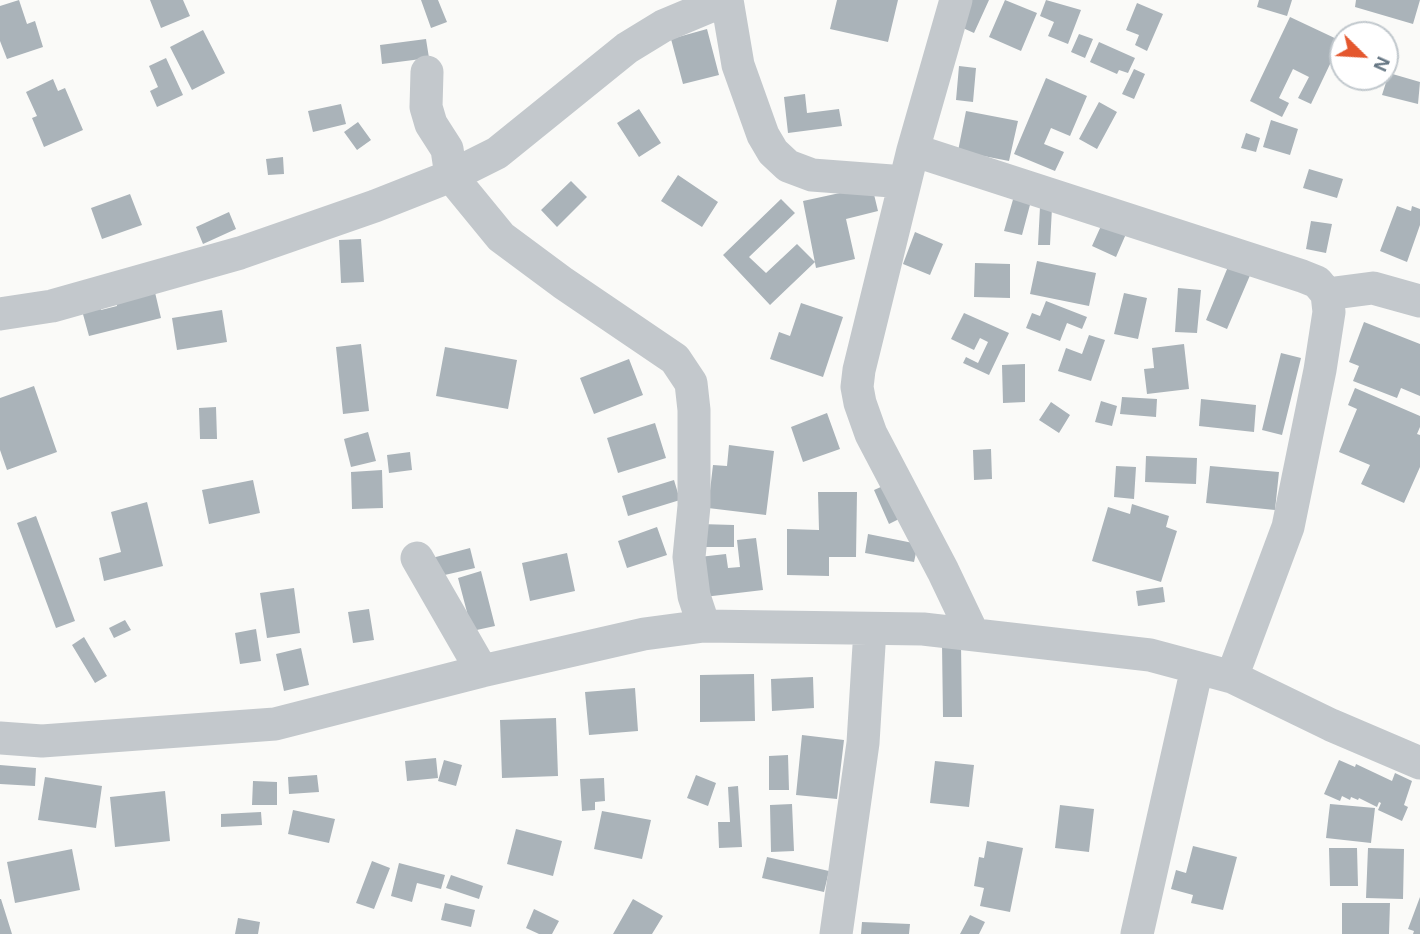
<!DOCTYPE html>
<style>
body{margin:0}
#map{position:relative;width:1420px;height:934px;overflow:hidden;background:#fafaf8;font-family:Arial,sans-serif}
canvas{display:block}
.north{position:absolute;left:1329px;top:21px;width:70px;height:70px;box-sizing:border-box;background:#fff;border:2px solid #c1c8cd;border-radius:50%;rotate:114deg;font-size:19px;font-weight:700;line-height:28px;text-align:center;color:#657683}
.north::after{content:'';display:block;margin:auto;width:24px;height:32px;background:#e4572e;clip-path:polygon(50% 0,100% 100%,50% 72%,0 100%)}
</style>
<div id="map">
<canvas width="1420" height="934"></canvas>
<div class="north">N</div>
</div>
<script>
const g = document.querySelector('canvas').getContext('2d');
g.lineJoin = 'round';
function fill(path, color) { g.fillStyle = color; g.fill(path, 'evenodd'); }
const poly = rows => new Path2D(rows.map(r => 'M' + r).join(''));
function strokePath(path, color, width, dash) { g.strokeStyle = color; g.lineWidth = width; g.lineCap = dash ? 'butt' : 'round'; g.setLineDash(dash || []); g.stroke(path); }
const building = poly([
 [19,0,27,24,35,21,43,47,7,59,0,41,0,6],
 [150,0,183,0,190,16,161,28],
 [421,0,438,0,447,22,431,28],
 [837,0,898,0,888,42,830,29],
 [965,0,989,0,974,33,954,24],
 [1005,0,1037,13,1021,51,989,37],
 [1046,0,1081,10,1068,44,1048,36,1054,22,1040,16],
 [1259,0,1292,0,1287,16,1257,7],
 [1356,0,1420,0,1413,24,1355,7],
 [1137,3,1163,14,1147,51,1135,45,1139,35,1126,30],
 [1290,17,1341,41,1311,104,1298,98,1309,77,1293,69,1279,98,1289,103,1282,117,1250,101],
 [707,29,719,75,683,84,671,39],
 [203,30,225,73,192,90,170,47],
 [1079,34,1093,39,1085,58,1071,52],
 [426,39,429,58,382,64,380,45],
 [1099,42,1135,58,1128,73,1119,70,1117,74,1090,62],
 [166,58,183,95,157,107,150,91,158,87,149,66],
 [959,66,976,68,973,102,956,100],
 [1134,69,1145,74,1134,99,1122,94],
 [1389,73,1420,82,1418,104,1382,95],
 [1046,78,1087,96,1070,136,1051,128,1044,144,1064,152,1055,171,1014,154],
 [53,79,58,91,65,88,83,130,44,147,32,118,37,116,26,92],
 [805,94,807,113,839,109,842,126,788,133,784,97],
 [1099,102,1117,112,1097,149,1079,139],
 [341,104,346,124,313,132,308,111],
 [639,109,661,143,639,157,617,123],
 [966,111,1018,121,1009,161,958,151],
 [1271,120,1298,129,1290,155,1263,147],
 [358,122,371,140,357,150,344,132],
 [1246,133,1260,138,1256,152,1241,148],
 [283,157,284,174,268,175,266,159],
 [1309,169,1343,179,1337,198,1303,188],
 [678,175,718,202,702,227,661,201],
 [571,181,587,197,557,227,541,210],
 [872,186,878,211,846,219,855,259,816,268,803,201],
 [130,194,142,225,102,239,91,208],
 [1014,196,1031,201,1022,235,1004,231],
 [781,199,795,213,749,257,766,273,797,244,815,262,770,305,723,255],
 [1397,206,1411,211,1412,206,1420,209,1420,225,1407,262,1380,251],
 [1040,207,1052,208,1050,245,1038,245],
 [229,212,236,229,203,244,196,227],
 [1105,217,1129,227,1116,257,1092,246],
 [1311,221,1332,224,1326,253,1306,249],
 [915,232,943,244,930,275,903,264],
 [361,239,364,282,341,283,339,240],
 [1232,257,1254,266,1227,329,1206,320],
 [1037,261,1096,273,1089,306,1030,294],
 [975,263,1010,264,1010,298,974,297],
 [154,288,161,318,89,336,81,307,99,302,101,310,117,306,115,297],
 [1178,288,1201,290,1197,333,1175,332],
 [1124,293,1147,298,1138,339,1114,334],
 [1046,301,1087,317,1082,329,1067,323,1060,341,1026,328,1032,313,1040,316],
 [801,303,843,317,823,377,770,359,779,332,790,336],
 [222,310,227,342,177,350,172,318],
 [964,313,1009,333,989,375,963,363,966,357,978,363,988,342,980,338,974,350,951,339],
 [1364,322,1420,344,1420,396,1401,388,1397,398,1353,381,1359,366,1349,362],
 [1089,335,1105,340,1091,381,1058,371,1066,348,1082,354],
 [361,344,369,411,343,414,336,347],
 [1184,344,1189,389,1147,394,1144,369,1154,368,1152,348],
 [445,347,517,360,508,409,436,396],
 [1281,353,1301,358,1282,435,1262,430],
 [629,359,643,395,594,414,580,378],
 [1025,364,1025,402,1003,403,1002,365],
 [34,386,57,452,7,470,0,450,0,398],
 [1355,388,1420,416,1420,427,1417,434,1420,435,1420,467,1404,503,1361,484,1370,465,1339,452,1357,409,1348,405],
 [1122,397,1157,399,1156,417,1120,414],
 [1201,399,1256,405,1254,432,1199,426],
 [1101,401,1117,406,1112,426,1095,422],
 [1051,402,1070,415,1059,433,1039,420],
 [216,407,217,439,200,439,199,408],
 [827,413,840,449,803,462,791,427],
 [655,423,666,458,618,473,607,438],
 [368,432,376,461,351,467,344,439],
 [729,445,774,451,766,515,708,508,713,465,727,466],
 [991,449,992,479,974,480,973,450],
 [410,452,412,470,389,473,387,455],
 [1146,456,1197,458,1196,484,1145,482],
 [1116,466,1136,467,1134,499,1114,497],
 [1210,466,1279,472,1275,510,1206,503],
 [382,470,383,508,352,509,351,472],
 [253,480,260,513,209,524,202,490],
 [674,480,680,500,628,516,622,496],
 [890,483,905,516,889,524,874,490],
 [818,492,857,492,856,557,829,557,829,576,787,575,787,529,819,530],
 [147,502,163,566,104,581,99,558,121,552,111,512],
 [1132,504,1169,516,1166,527,1177,531,1161,582,1092,561,1108,507,1130,514],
 [36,516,75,621,56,628,17,523],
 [700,524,734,525,734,547,700,547],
 [657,527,667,555,627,568,618,541],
 [868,534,918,544,914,562,865,553],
 [756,538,763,590,704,597,699,557,726,554,728,568,740,567,737,540],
 [470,548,475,568,436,577,432,558],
 [567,553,575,591,530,601,522,563],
 [481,571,495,626,472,631,458,578],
 [1163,587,1165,602,1138,606,1136,591],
 [294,588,300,633,267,638,260,593],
 [369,609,374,640,353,643,348,612],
 [125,620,131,630,114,638,109,628],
 [256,629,261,661,240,664,235,633],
 [84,637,107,676,95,683,72,645],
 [942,644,961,644,962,717,943,717],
 [301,648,309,685,284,691,276,654],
 [754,674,755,721,700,722,700,675],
 [813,677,814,708,772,711,771,679],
 [635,688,638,731,589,735,585,692],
 [556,718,558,776,502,778,500,720],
 [802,735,844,740,837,799,796,795],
 [788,755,789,790,769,790,769,756],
 [436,758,438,778,407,781,405,761],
 [444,760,462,765,456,786,438,781],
 [1339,760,1355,767,1356,764,1392,781,1395,773,1412,781,1404,805,1408,807,1402,821,1378,810,1381,803,1379,802,1377,807,1359,798,1358,800,1351,797,1350,800,1342,796,1340,801,1324,794],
 [935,761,974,765,969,807,930,803],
 [0,765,36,768,35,786,0,784],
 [317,775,319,792,289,794,288,777],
 [696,775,716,783,708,806,687,798],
 [45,777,102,786,96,828,38,820],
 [604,778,605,801,595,802,595,810,582,811,580,779],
 [253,781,277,782,277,805,252,805],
 [738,786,742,847,719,848,718,822,730,822,728,787],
 [165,791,170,841,115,847,110,797],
 [792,804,794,851,771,852,770,805],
 [1330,804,1375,808,1371,843,1326,838],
 [1060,805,1094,809,1089,852,1055,848],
 [293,810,335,819,329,843,288,834],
 [602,811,651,820,642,859,594,849],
 [261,812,262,825,221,827,221,814],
 [516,829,562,841,553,876,507,864],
 [987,841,1023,848,1010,912,980,906,984,888,974,886,979,857,984,858],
 [1193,846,1237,857,1223,910,1191,903,1193,895,1171,889,1176,870,1186,873],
 [1329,848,1357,848,1358,886,1330,886],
 [1368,848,1404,849,1403,899,1366,898],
 [72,849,80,890,15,903,7,862],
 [767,857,829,871,824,892,762,878],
 [372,861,390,868,374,909,356,903],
 [399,863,445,875,441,889,417,883,412,902,391,896],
 [451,875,483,886,479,899,446,888],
 [1420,897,1420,934,1413,934,1414,931,1408,929],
 [0,899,1,899,12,934,0,934],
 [633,899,663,916,652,934,613,934],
 [445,903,475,910,471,927,441,920],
 [1342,903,1390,903,1389,934,1342,934],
 [534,909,559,921,552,934,539,934,526,928],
 [970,915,985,922,979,934,960,934],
 [238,918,260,922,258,934,235,934],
 [862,922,910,924,909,934,861,934]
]);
const minor = poly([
 [727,0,738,65,763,135,773,152,788,166,812,175,905,182],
 [427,72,426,107,431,124,447,149,451,176,501,237,563,283,675,359,691,383,694,410,694,506,689,557,694,596,704,626],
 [913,150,956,0],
 [1327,294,1373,288,1420,301],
 [0,314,52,306,240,253,375,206,451,176,497,153,627,48,663,26,725,0],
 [417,558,482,671],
 [973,634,943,571,871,434,860,403,857,387,859,370,913,150,1302,276,1317,282,1327,294,1329,312,1320,370,1288,527,1232,677],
 [0,738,42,741,275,724,482,671,644,634,704,626,923,629,1150,655,1232,677,1331,725,1420,763],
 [836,934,863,743,870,629],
 [1137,934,1197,668]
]);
fill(building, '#aab3b9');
strokePath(minor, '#c3c8cc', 33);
</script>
